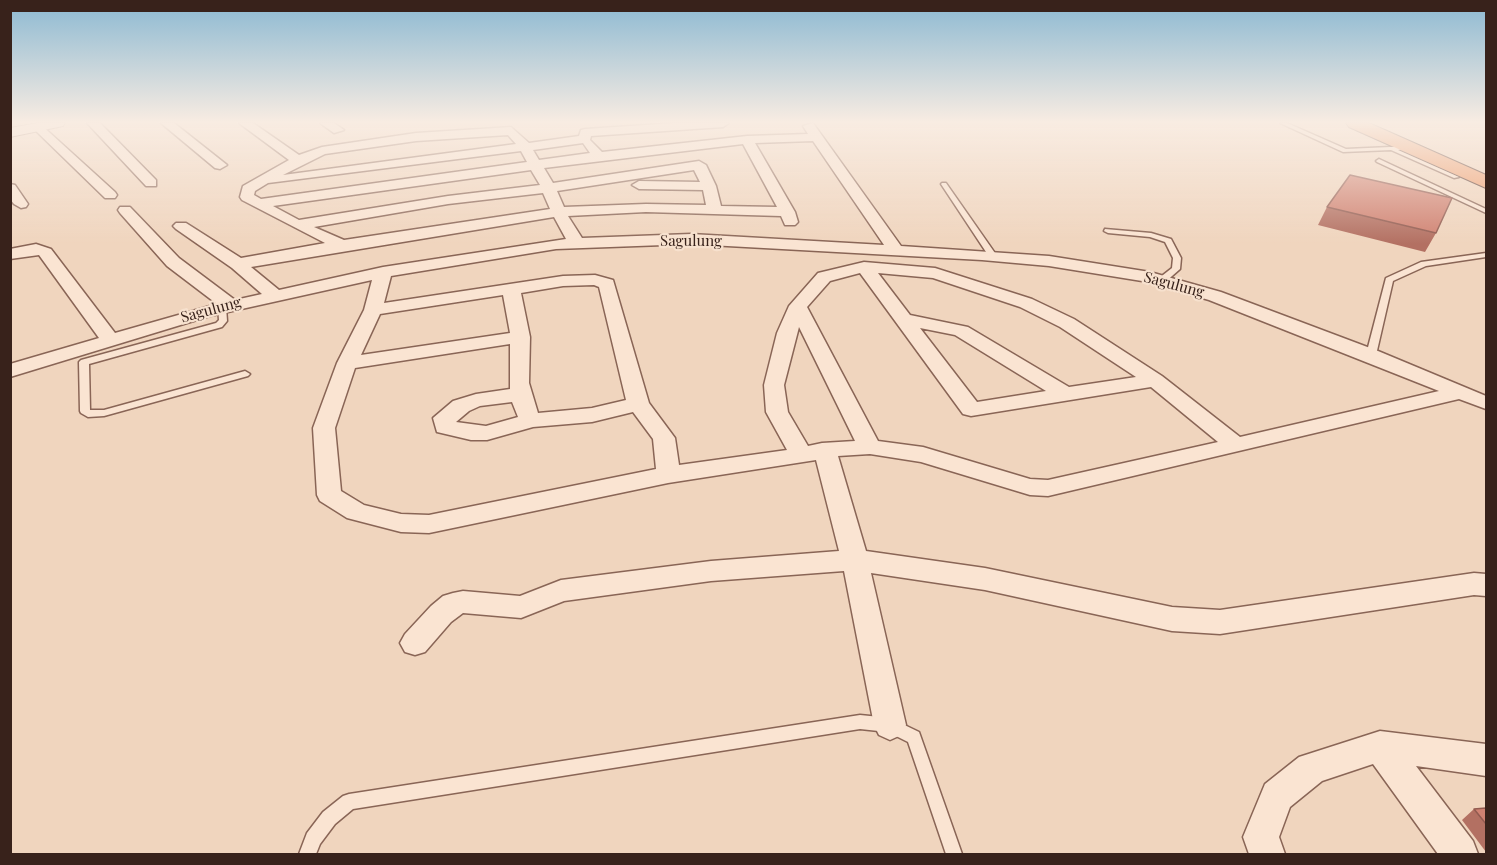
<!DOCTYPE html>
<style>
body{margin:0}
#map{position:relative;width:1497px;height:865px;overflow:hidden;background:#f0d5be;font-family:"Playfair Display",serif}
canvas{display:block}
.frame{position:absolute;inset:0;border:12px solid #38221b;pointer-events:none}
</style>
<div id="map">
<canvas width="1497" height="865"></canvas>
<div class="frame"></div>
</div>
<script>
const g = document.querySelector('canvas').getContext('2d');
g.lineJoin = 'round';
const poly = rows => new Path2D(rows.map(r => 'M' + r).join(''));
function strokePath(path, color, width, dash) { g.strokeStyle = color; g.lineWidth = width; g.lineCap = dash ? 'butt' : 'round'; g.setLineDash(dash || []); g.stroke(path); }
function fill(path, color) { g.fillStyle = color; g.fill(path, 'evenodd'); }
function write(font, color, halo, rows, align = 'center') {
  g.font = font + ' "Playfair Display",serif'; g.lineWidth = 4.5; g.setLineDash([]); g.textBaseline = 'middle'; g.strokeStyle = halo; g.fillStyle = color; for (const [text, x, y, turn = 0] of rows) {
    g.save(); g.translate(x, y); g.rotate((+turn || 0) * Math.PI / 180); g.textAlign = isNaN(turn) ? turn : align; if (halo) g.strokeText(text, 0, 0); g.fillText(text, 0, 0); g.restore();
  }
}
const service = poly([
 [1280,123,1287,123,1346,149,1412,146,1412,148,1398,150,1459,177,1454,178,1391,150,1343,152,1280,123],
 [1379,159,1486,209,1486,213,1377,162,1376,161,1379,159],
 [942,183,946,183,997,256,996,258,990,258,941,184,942,183],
 [1105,229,1151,233,1171,239,1181,258,1180,269,1164,283,1158,283,1158,279,1172,268,1173,258,1165,242,1150,237,1108,233,1104,231,1105,229],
 [1486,253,1486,257,1426,266,1393,281,1376,355,1371,358,1368,357,1366,355,1386,278,1421,262,1486,253],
 [222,304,226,307,227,321,222,327,89,364,90,410,104,410,245,371,250,374,248,376,104,416,88,417,81,413,80,411,79,362,81,360,216,323,219,320,218,307,222,304],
 [860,715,890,718,919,732,962,854,946,854,908,742,888,732,860,729,353,809,335,824,320,844,316,854,299,854,307,833,323,812,343,796,349,794,860,715]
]);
const minor = poly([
 [39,123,115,192,117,195,115,198,105,198,35,130,33,127,39,123],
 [87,123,100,123,156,180,156,186,146,186,87,123],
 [161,123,174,123,227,165,220,169,215,168,161,123],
 [239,123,253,123,299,155,322,147,416,133,511,127,529,143,579,136,581,130,585,129,675,123,729,123,723,127,591,136,590,140,602,152,747,136,808,134,803,126,813,123,901,246,1049,256,1150,272,1221,292,1378,351,1486,396,1486,409,1459,399,1048,496,1030,495,921,462,870,454,838,456,866,551,985,568,1172,607,1220,610,1474,573,1486,574,1486,596,1474,595,1220,634,1172,631,985,590,871,573,906,725,901,735,890,740,879,735,874,725,844,571,711,581,564,601,521,618,463,613,451,622,425,652,415,655,405,652,400,643,405,634,431,606,443,596,453,593,463,591,520,596,561,580,711,561,839,551,816,460,668,483,429,533,401,532,347,518,320,501,317,495,313,428,337,363,364,310,372,280,210,316,10,377,10,364,99,338,39,255,10,259,10,249,36,244,51,249,115,333,217,304,167,266,120,213,118,210,120,207,130,207,179,258,235,300,262,294,232,268,176,229,173,226,176,223,186,223,241,258,325,243,242,200,240,197,243,186,289,160,239,123],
 [508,135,516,144,283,175,325,154,416,141,508,135],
 [813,141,884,245,691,234,582,238,568,216,646,212,781,216,785,225,795,225,798,222,795,212,755,143,813,141],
 [583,143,590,153,539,160,533,150,583,143],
 [743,144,777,207,721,206,716,186,706,165,699,161,553,183,544,168,743,144],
 [521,151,527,162,261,199,254,195,255,191,268,183,521,151],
 [531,170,540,185,448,196,299,220,273,206,531,170],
 [694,170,700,182,639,181,632,185,639,189,703,190,706,205,646,204,564,207,557,191,694,170],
 [543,193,550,209,344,240,314,227,448,204,543,193],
 [554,217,566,239,383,267,279,290,251,267,554,217],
 [691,244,982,260,1049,266,1142,281,1209,300,1439,391,1240,437,1162,376,1074,319,1032,299,935,268,864,262,818,273,789,306,777,333,764,385,766,412,787,450,679,465,675,438,649,403,613,280,595,275,563,276,384,303,391,276,556,249,691,244],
 [860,273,963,414,971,416,1151,387,1218,442,1048,480,1030,479,923,447,878,441,807,307,830,281,860,273],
 [878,273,933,278,1020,307,1060,327,1136,377,1069,387,968,327,910,315,878,273],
 [594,285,599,287,626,400,592,408,538,413,529,383,530,337,521,293,563,286,594,285],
 [503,295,510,333,361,355,380,314,503,295],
 [799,327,855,441,822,443,808,446,788,412,784,385,799,327],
 [920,328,955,335,1046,391,977,402,920,328],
 [510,344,510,389,476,394,453,401,433,418,437,432,471,440,487,440,533,427,592,422,633,412,653,439,656,469,429,515,401,514,364,505,341,491,335,428,355,368,510,344],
 [512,402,518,417,486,426,456,422,469,411,480,406,512,402],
 [320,123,334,123,344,130,334,133,320,123],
 [10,184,15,185,28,204,26,207,21,208,14,204,10,199,10,184],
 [1380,731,1486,744,1486,776,1416,766,1473,841,1478,854,1438,854,1373,764,1322,781,1290,807,1279,837,1285,854,1249,854,1243,837,1265,784,1299,757,1380,731]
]);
const tertiary = poly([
 [38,123,65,123,63,126,10,137,10,128,38,123]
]);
const trunk = poly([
 [1346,123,1369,123,1486,175,1486,188,1349,127,1346,123]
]);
const wall = poly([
 [1327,207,1436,233,1425,252,1318,225],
 [1486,808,1486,852,1462,820,1474,809]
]);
const building = poly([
 [1350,175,1452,198,1436,233,1327,207,1350,175],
 [1486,808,1486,824,1474,809,1486,808]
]);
const farStreetnames = [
 ["Sagulung",691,241],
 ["Sagulung",1174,285,15],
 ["Sagulung",211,310,-15]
];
strokePath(service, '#896556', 3);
strokePath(minor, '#896556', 3);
strokePath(tertiary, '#896556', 2);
strokePath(trunk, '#56352b', 2);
fill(service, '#fae4d2');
fill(minor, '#fae4d2');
fill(tertiary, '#fae4d2');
fill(trunk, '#ee9d6e');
fill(wall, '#b37062');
fill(building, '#d08272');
strokePath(building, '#925b50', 1.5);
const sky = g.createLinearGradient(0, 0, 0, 244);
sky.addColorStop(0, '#8cb9d2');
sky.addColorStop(0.5, '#f8ece2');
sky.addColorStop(1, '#f8ece200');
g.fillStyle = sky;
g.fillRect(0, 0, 1497, 244);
write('15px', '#38221b', '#f7e1ce', farStreetnames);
</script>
